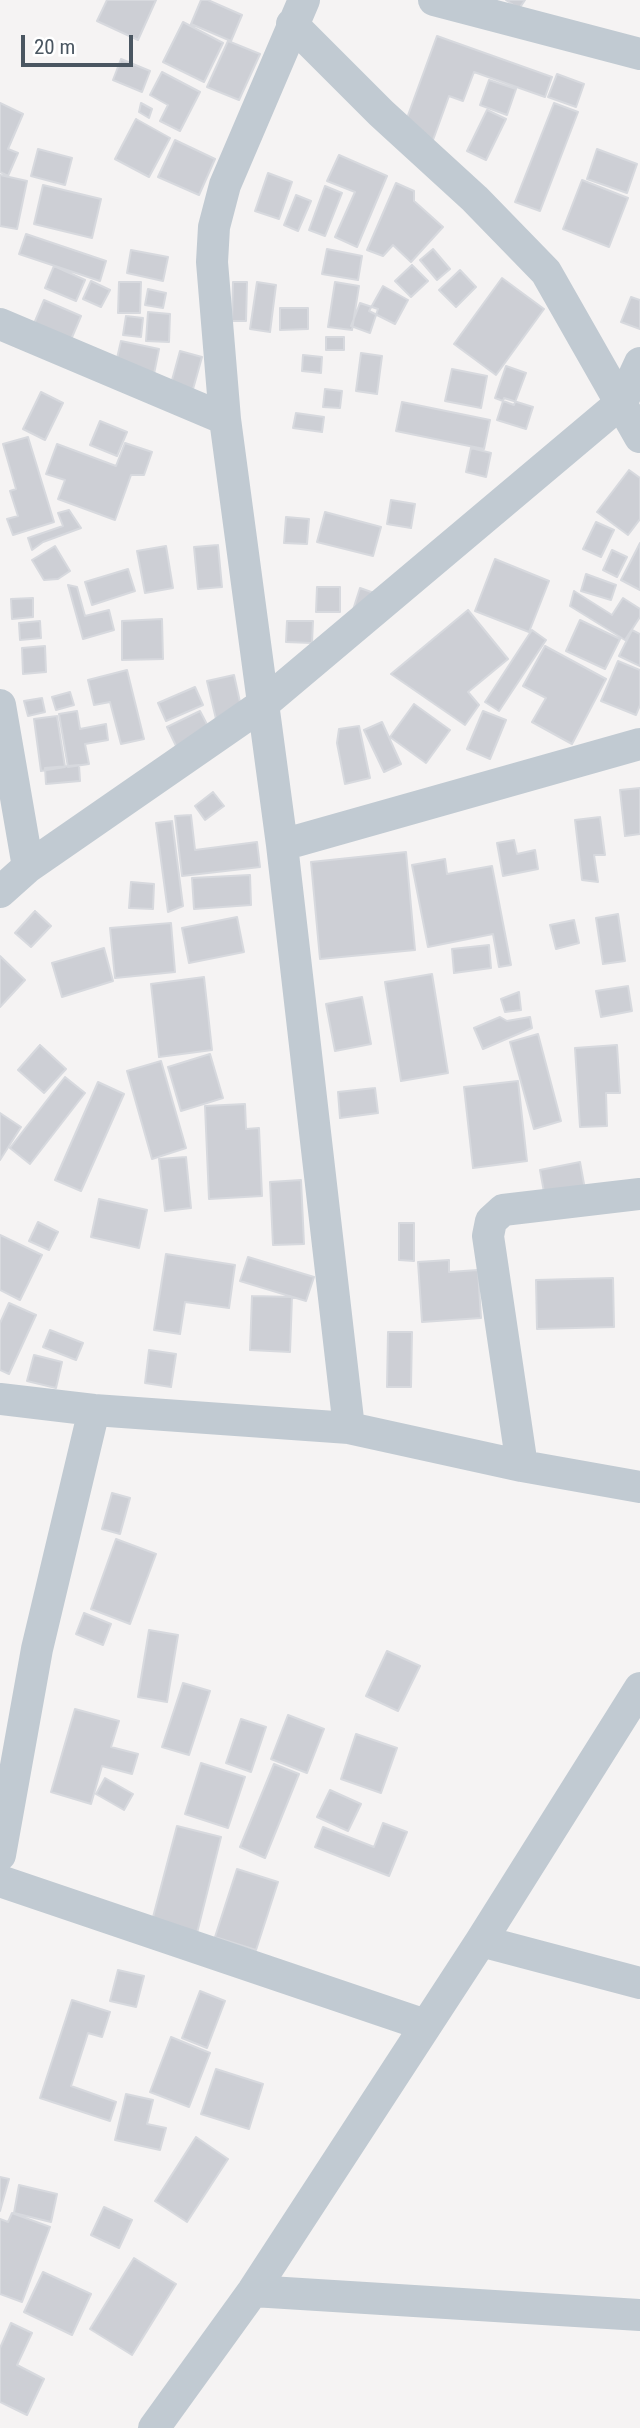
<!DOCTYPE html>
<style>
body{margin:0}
#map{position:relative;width:640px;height:2428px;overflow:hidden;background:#f5f3f3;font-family:"Roboto Condensed",sans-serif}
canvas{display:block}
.scale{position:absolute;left:21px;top:35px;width:112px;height:32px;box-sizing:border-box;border:4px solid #4a5661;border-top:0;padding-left:9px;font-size:21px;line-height:24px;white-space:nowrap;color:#4a5661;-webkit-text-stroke:5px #fff;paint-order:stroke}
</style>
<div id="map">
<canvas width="640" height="2428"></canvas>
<div class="scale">20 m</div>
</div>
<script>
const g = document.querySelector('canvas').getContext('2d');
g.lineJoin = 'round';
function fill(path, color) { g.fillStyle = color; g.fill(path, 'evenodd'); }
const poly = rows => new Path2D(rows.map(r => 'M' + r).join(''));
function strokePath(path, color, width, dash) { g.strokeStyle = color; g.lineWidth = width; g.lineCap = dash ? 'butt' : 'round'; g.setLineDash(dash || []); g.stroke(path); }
const building = poly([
 [107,0,156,0,138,40,97,21,107,0],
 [201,0,208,0,242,15,231,41,191,24,201,0],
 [506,0,525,0,519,9,506,0],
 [183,22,223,43,204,82,163,62,183,22],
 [437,36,552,77,545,97,474,72,463,101,449,96,433,140,403,129,437,36],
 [228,41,260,54,239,100,207,87,228,41],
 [121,59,150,71,142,92,113,80,121,59],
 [162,72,200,92,180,131,160,121,168,105,150,95,162,72],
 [557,74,584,84,576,107,548,97,557,74],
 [489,80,516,89,507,115,480,105,489,80],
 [0,103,23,114,8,149,18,153,8,176,0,172,0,103],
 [141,103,152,109,149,118,139,112,141,103],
 [554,103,578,112,540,211,515,202,554,103],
 [487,110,506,119,486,160,467,151,487,110],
 [136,119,170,138,149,177,115,159,136,119],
 [175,140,215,159,199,195,158,177,175,140],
 [38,149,72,158,65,185,31,176,38,149],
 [597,149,637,164,627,193,587,179,597,149],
 [339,155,387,176,357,247,335,237,355,192,327,181,339,155],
 [268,173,292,182,279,219,255,211,268,173],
 [0,175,27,181,17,229,0,226,0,175],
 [582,180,628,198,609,247,563,229,582,180],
 [396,183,414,191,414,201,443,227,411,262,393,245,383,256,367,250,396,183],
 [43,185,101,199,92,238,34,224,43,185],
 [325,186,342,193,325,236,309,230,325,186],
 [296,195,311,201,298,231,284,225,296,195],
 [26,234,106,261,100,281,19,254,26,234],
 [327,249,362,256,358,280,322,274,327,249],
 [433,249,450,269,437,280,420,260,433,249],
 [131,250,168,257,163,281,127,273,131,250],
 [412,265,428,281,411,297,395,281,412,265],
 [54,266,85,280,76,301,45,288,54,266],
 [460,270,476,287,456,307,439,290,460,270],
 [502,278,544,309,496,375,454,344,502,278],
 [91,281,110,290,101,307,83,299,91,281],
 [119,282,141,282,140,313,118,313,119,282],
 [233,282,247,282,246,321,232,321,233,282],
 [257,282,276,285,270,332,250,329,257,282],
 [335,282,359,286,352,330,328,327,335,282],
 [383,286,408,300,395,324,369,311,383,286],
 [148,289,166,293,163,308,145,305,148,289],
 [631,297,640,300,640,329,621,322,631,297],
 [44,300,81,316,70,342,33,326,44,300],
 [360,303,378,309,370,333,351,326,360,303],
 [280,308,308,308,308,329,280,330,280,308],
 [148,312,170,314,169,342,146,341,148,312],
 [126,316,143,318,141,337,123,335,126,316],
 [326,337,344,337,344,350,326,350,326,337],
 [121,341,159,349,154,374,115,367,121,341],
 [180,351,202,357,188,407,166,402,180,351],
 [361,353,382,356,377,394,356,391,361,353],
 [303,355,322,357,321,373,302,371,303,355],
 [506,366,526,373,514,405,495,398,506,366],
 [452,369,487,376,481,408,445,401,452,369],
 [325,389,342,391,340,408,323,407,325,389],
 [41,392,63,403,45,440,23,429,41,392],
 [504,398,533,407,526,429,497,420,504,398],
 [402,402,490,420,484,449,396,431,402,402],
 [296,413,324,417,322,432,293,428,296,413],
 [100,421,127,432,117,456,90,445,100,421],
 [28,437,54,522,13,535,7,519,18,516,10,491,16,489,3,444,28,437],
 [125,443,152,452,144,475,131,475,115,520,58,499,65,480,46,474,57,444,116,466,125,443],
 [471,448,491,453,486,477,466,472,471,448],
 [629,470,640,478,640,519,628,535,597,512,629,470],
 [391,500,415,504,411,528,387,524,391,500],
 [69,510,81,528,43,542,32,550,28,538,63,526,58,513,69,510],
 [325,512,381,527,373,556,317,542,325,512],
 [286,517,309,519,307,544,284,543,286,517],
 [596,522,614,530,601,557,583,549,596,522],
 [640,543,640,590,621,580,640,543],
 [218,545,222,587,198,589,194,547,218,545],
 [55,546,70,571,58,579,44,580,32,560,55,546],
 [166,546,173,588,145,593,137,551,166,546],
 [612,550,627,557,617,577,603,570,612,550],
 [495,559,549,581,529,632,475,611,495,559],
 [128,569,135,591,92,605,85,582,128,569],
 [586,574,616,585,611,600,581,591,586,574],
 [68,585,77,587,85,616,109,610,114,630,83,639,68,585],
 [317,587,340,587,340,612,316,612,317,587],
 [360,588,377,594,352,613,360,588],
 [574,591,612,615,623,598,640,609,640,617,625,640,570,606,574,591],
 [33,598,33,617,12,619,11,599,33,598],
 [468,610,508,659,468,692,479,705,465,725,391,674,468,610],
 [162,619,163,659,122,660,122,621,162,619],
 [580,620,620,639,605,669,566,651,580,620],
 [40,621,41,638,20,640,19,623,40,621],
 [287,621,313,621,312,643,286,642,287,621],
 [532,630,546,640,499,711,485,702,532,630],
 [632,630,640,634,640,666,619,656,632,630],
 [45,646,46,672,23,674,22,648,45,646],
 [545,646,606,679,572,744,532,722,546,698,523,686,545,646],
 [618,661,640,670,640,705,636,715,601,701,618,661],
 [127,670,144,739,121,744,110,702,94,705,88,680,127,670],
 [234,675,242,711,216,719,207,681,234,675],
 [195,687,203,705,166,721,158,703,195,687],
 [70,692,74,705,56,710,52,697,70,692],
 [42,698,45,712,28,716,24,701,42,698],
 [414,704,450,730,426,763,390,737,414,704],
 [77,711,80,729,106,724,108,740,85,744,89,764,68,767,59,714,77,711],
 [200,711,211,732,177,748,167,727,200,711],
 [483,711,506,720,490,759,467,749,483,711],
 [57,716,65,767,41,771,34,719,57,716],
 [382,722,401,764,384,772,364,730,382,722],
 [359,726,370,778,345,784,337,743,339,729,359,726],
 [79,765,80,781,46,784,45,768,79,765],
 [640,788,640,834,625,836,620,790,640,788],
 [213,792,224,806,205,820,195,806,213,792],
 [191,815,195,850,257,842,260,867,182,876,175,816,191,815],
 [600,817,605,855,594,855,598,882,582,880,575,820,600,817],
 [172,821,183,906,168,912,156,823,172,821],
 [514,840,517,854,535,850,538,869,503,876,497,843,514,840],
 [406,852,415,950,320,959,311,862,406,852],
 [445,859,447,874,492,866,511,965,499,967,493,934,428,947,412,865,445,859],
 [250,875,251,905,194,909,192,878,250,875],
 [131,882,154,884,153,909,129,908,131,882],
 [35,911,51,926,31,947,15,933,35,911],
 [618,914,625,961,603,964,596,918,618,914],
 [237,917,244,952,189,963,182,928,237,917],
 [574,920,579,943,556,949,550,925,574,920],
 [171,923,175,972,115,978,110,928,171,923],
 [489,945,491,968,454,973,452,949,489,945],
 [104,948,113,981,62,997,52,963,104,948],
 [0,956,25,980,0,1007,0,956],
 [432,974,448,1073,401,1081,385,982,432,974],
 [204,977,212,1050,159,1057,151,984,204,977],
 [628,986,632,1011,601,1017,596,991,628,986],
 [519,992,521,1010,505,1012,501,999,519,992],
 [362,997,371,1044,335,1051,326,1004,362,997],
 [500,1017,507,1021,530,1017,532,1028,483,1049,474,1028,500,1017],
 [538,1034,561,1121,534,1129,510,1042,538,1034],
 [40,1045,66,1069,44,1093,18,1070,40,1045],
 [617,1045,620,1093,606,1093,607,1126,580,1127,575,1048,617,1045],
 [210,1054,223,1098,181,1111,168,1067,210,1054],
 [161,1061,186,1148,152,1159,127,1071,161,1061],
 [65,1077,85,1093,30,1164,10,1148,65,1077],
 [518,1081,527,1161,473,1168,464,1087,518,1081],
 [98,1082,124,1094,81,1191,55,1180,98,1082],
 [375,1088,378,1113,340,1118,338,1092,375,1088],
 [245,1104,246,1129,259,1128,262,1196,209,1199,205,1106,245,1104],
 [0,1113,21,1127,0,1160,0,1113],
 [186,1157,191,1208,165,1211,159,1159,186,1157],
 [580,1162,586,1195,546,1203,540,1170,580,1162],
 [301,1180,304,1244,273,1245,270,1182,301,1180],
 [99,1199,147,1210,139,1248,91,1237,99,1199],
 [38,1222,58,1232,49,1250,29,1241,38,1222],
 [399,1223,414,1223,414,1261,399,1260,399,1223],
 [0,1235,42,1255,20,1300,0,1290,0,1235],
 [166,1254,235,1265,229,1308,185,1302,180,1334,154,1330,166,1254],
 [248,1257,314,1277,306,1301,240,1281,248,1257],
 [449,1260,449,1272,478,1270,481,1318,422,1322,418,1262,449,1260],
 [613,1278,614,1327,537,1329,536,1280,613,1278],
 [252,1296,292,1297,290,1352,250,1350,252,1296],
 [9,1303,36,1315,9,1374,0,1370,0,1323,9,1303],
 [50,1330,83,1343,76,1360,43,1347,50,1330],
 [388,1332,412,1332,411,1387,387,1387,388,1332],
 [149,1350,176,1354,171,1387,145,1383,149,1350],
 [34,1355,62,1362,56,1388,27,1381,34,1355],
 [112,1493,130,1498,120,1534,102,1529,112,1493],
 [116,1539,156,1554,130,1624,91,1609,116,1539],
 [84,1613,111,1624,103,1645,76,1634,84,1613],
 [149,1630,178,1635,167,1702,138,1697,149,1630],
 [387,1651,420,1666,398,1711,366,1696,387,1651],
 [183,1683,210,1691,189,1755,162,1747,183,1683],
 [75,1709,119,1721,111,1747,138,1754,132,1774,102,1766,91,1804,51,1792,75,1709],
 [288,1715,324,1729,307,1773,271,1759,288,1715],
 [241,1719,266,1727,251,1772,226,1763,241,1719],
 [356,1734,397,1748,381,1793,341,1779,356,1734],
 [201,1763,245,1777,228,1828,185,1814,201,1763],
 [274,1764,299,1774,265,1858,240,1847,274,1764],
 [105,1778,133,1794,124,1810,96,1794,105,1778],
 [330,1790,361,1804,348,1831,317,1817,330,1790],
 [383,1823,407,1832,389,1876,315,1847,323,1827,374,1847,383,1823],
 [177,1826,221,1837,197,1933,152,1921,177,1826],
 [237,1869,278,1882,256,1950,215,1937,237,1869],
 [118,1970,144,1976,136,2007,110,2001,118,1970],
 [200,1991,225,2001,207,2048,182,2038,200,1991],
 [72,2000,110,2012,102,2037,88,2033,71,2086,116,2102,110,2121,40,2098,72,2000],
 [171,2037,210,2053,189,2107,150,2092,171,2037],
 [216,2069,263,2084,249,2129,201,2114,216,2069],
 [126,2094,153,2100,147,2124,166,2128,160,2150,115,2140,126,2094],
 [196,2137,228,2159,187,2222,155,2201,196,2137],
 [0,2177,9,2179,0,2211,0,2177],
 [19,2185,57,2194,51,2222,14,2213,19,2185],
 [104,2207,132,2220,119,2248,91,2235,104,2207],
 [12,2213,50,2227,22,2302,0,2294,0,2219,8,2222,12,2213],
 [134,2258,176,2284,132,2355,90,2329,134,2258],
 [43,2272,91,2294,72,2335,24,2312,43,2272],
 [11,2323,32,2333,17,2365,44,2379,27,2415,0,2402,0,2348,11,2323]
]);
const minor = poly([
 [304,0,225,185,214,227,212,262,225,419,282,845,349,1428],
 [434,0,640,54],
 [292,24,381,113,475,199,546,272,640,437],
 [0,324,225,419],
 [0,705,28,867],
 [282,845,640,744],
 [0,892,28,867,262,705,622,402,640,363],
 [0,1399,94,1410,349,1428,522,1466,640,1487],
 [522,1466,488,1236,491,1221,503,1210,640,1194],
 [0,1855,37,1649,94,1410],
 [0,1881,425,2025],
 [481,1941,640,1983],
 [253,2291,640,2315],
 [154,2428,253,2291,481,1941,640,1688]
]);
fill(building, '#cdcfd5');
strokePath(building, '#d7d9de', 2);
strokePath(minor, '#c1cad2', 32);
</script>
